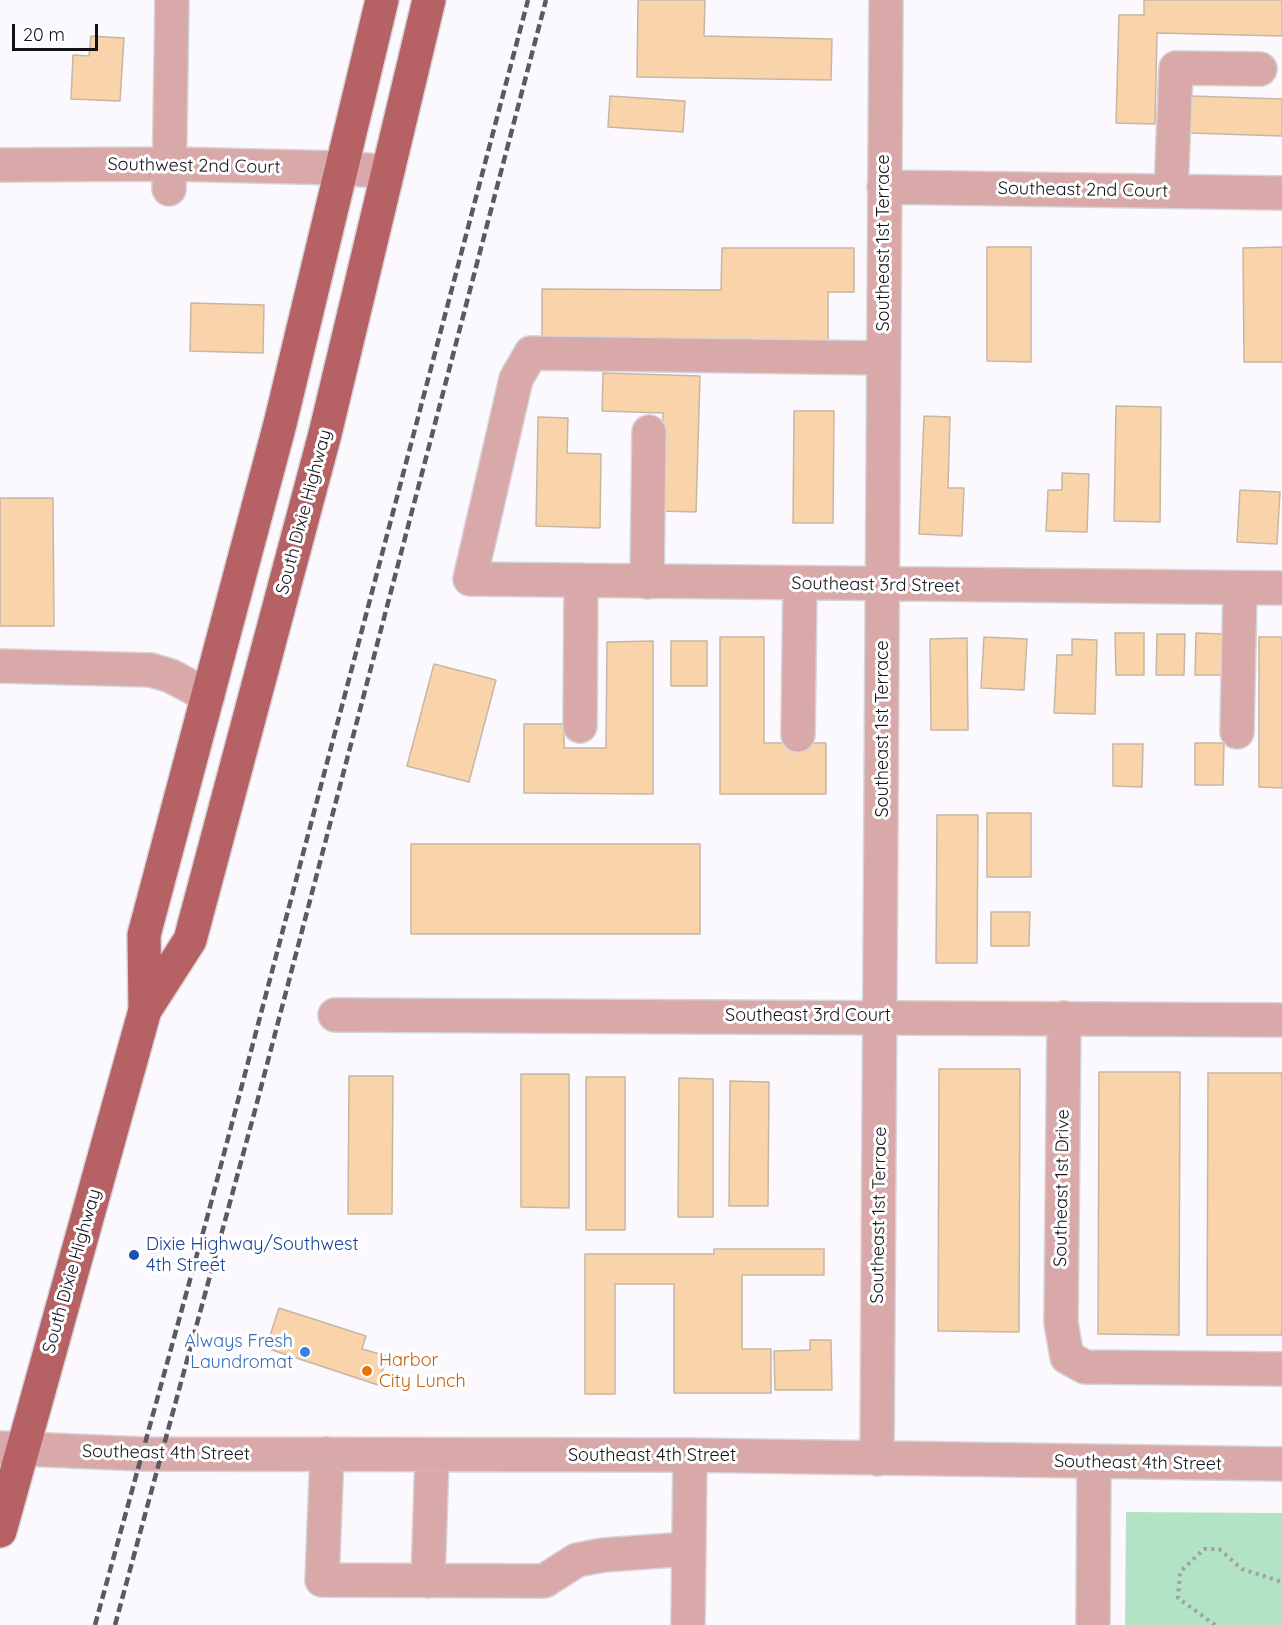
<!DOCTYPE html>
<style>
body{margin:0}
#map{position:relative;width:1282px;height:1625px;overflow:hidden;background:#fbf9fe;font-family:Quicksand,sans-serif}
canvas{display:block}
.scale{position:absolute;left:12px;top:24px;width:86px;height:27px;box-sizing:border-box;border:3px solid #141119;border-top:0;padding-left:8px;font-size:18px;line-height:21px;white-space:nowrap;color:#141119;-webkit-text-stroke:4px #fff;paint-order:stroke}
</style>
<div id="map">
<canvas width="1282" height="1625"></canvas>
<div class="scale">20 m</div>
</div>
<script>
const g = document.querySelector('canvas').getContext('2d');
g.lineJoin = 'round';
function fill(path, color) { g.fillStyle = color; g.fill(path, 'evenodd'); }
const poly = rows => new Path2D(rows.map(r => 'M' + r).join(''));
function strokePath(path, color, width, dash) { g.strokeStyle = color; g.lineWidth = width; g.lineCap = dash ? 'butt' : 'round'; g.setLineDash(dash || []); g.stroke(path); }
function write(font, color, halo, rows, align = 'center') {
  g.font = font + ' Quicksand,sans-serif'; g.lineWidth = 6; g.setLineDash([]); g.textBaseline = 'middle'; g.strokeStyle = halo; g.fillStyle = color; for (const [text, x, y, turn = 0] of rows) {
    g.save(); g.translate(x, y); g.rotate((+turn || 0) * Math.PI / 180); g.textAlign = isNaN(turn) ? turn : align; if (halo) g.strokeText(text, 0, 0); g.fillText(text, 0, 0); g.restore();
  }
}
const green = poly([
 [1126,1512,1282,1513,1282,1625,1125,1625]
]);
const building = poly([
 [638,0,705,0,704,36,832,39,831,80,637,77,638,0],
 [1144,0,1282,0,1282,36,1157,33,1155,124,1116,123,1119,15,1144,15,1144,0],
 [91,36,124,38,120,101,71,99,73,55,89,56,91,36],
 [610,96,685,101,683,132,608,127,610,96],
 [1191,96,1282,99,1282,136,1190,133,1191,96],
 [987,247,1031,247,1031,362,987,361,987,247],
 [1282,247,1282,362,1244,362,1243,248,1282,247],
 [722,248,854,248,854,292,828,292,828,341,542,340,542,289,721,290,722,248],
 [191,303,264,305,263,353,190,351,191,303],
 [603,373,700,376,696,512,660,511,663,413,602,411,603,373],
 [1116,406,1161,407,1160,522,1114,521,1116,406],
 [794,411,834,411,833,523,793,523,794,411],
 [924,416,950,417,948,488,964,488,962,536,919,534,924,416],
 [538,417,568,418,567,453,601,454,600,528,536,526,538,417],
 [1062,473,1089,474,1087,532,1046,531,1048,490,1062,490,1062,473],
 [1240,490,1280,492,1277,544,1237,542,1240,490],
 [0,498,53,498,54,626,0,626,0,498],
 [1115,633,1144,633,1144,675,1116,675,1115,633],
 [1196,633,1225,634,1225,675,1195,675,1196,633],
 [1157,634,1185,634,1184,675,1156,675,1157,634],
 [720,637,764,637,764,743,826,743,826,794,720,794,720,637],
 [984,637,1027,639,1024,690,981,688,984,637],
 [1259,637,1282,637,1282,788,1259,787,1259,637],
 [967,638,968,730,931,730,930,639,967,638],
 [1072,639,1097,640,1095,714,1054,713,1057,655,1072,655,1072,639],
 [653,641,653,794,524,793,524,724,564,724,564,748,606,748,607,642,653,641],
 [671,641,707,641,707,686,671,686,671,641],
 [434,664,496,680,469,782,407,766,434,664],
 [1195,743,1224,743,1223,785,1195,785,1195,743],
 [1113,744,1143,744,1142,787,1113,786,1113,744],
 [987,813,1031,813,1031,877,987,877,987,813],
 [937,815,978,815,977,963,936,963,937,815],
 [411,844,700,844,700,934,411,934,411,844],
 [991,912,1030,912,1029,946,991,946,991,912],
 [939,1069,1020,1069,1019,1332,938,1331,939,1069],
 [1099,1072,1180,1072,1179,1335,1098,1334,1099,1072],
 [1208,1073,1282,1073,1282,1335,1207,1335,1208,1073],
 [521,1074,569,1074,569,1208,521,1207,521,1074],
 [349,1076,393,1076,392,1214,348,1214,349,1076],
 [586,1077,625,1077,625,1230,586,1230,586,1077],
 [679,1078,713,1079,713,1217,678,1217,679,1078],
 [730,1081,769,1082,768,1206,729,1206,730,1081],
 [714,1249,824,1249,824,1275,742,1275,742,1349,771,1349,771,1393,674,1393,674,1284,615,1284,615,1394,585,1394,585,1254,714,1254,714,1249],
 [279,1308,366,1336,362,1349,387,1356,378,1385,266,1348,279,1308],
 [810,1340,831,1340,832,1390,775,1390,774,1351,810,1350,810,1340]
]);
const path = poly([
 [1215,1625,1178,1598,1180,1572,1204,1549,1219,1549,1242,1569,1282,1582]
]);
const minor = poly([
 [0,165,170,164,342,168,388,172],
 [884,187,1282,193],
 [169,189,172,0],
 [1171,191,1176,68,1260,69],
 [884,358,531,353,516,379,470,579,1282,588],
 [647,582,649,432],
 [0,666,151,670,171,676,208,696],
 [580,726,581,580],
 [1237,732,1240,588],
 [798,735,800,584],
 [335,1015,1282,1020],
 [1064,1018,1061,1323,1067,1357,1085,1367,1282,1369],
 [0,1448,143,1454,686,1455,1282,1464],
 [327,1454,322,1580,544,1581,577,1560,604,1555,688,1549],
 [877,1459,886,0],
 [428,1581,432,1455],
 [688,1625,690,1455],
 [1093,1625,1094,1462]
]);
const major = poly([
 [145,1010,190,940,325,434,429,0],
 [0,1531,145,1010,144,935,280,424,382,0]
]);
const rail = poly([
 [95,1625,207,1218,528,0],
 [115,1625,254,1114,546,0]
]);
const markers = [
 [134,1255,6,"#1a4fb4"],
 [305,1352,6,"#3f7fe0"],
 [367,1371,6,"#e8710a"]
];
const streetNames = [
 ["Southwest 2nd Court",194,166,1],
 ["Southeast 2nd Court",1083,190,1],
 ["Southeast 1st Terrace",884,243,-90],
 ["South Dixie Highway",304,512,-75],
 ["Southeast 3rd Street",876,585,1],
 ["Southeast 1st Terrace",883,729,-90],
 ["Southeast 3rd Court",808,1016],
 ["Southeast 1st Drive",1062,1188,-89],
 ["Southeast 1st Terrace",879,1215,-89],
 ["South Dixie Highway",72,1271,-74],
 ["Southeast 4th Street",166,1453,1],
 ["Southeast 4th Street",652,1456],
 ["Southeast 4th Street",1138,1463,1]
];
const transitNames = [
 ["Dixie Highway/Southwest",146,1245],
 ["4th Street",146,1266]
];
const shopNames = [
 ["Always Fresh",293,1342],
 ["Laundromat",293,1363]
];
const foodNames = [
 ["Harbor",379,1361],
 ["City Lunch",379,1382]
];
fill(green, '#b3e3c5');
fill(building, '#f9d3aa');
strokePath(building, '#c8b6a4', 1.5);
strokePath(minor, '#d6d4d9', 36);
strokePath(major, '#d6d4d9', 36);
strokePath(path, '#a29fa5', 4, [3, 4.5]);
strokePath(minor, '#d9a8a8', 33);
strokePath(major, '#b66164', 33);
strokePath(rail, '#5c5960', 4.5, [9, 4.5]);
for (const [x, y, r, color] of markers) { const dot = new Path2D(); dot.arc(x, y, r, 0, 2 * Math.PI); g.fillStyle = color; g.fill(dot); strokePath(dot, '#fff', 2); }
write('18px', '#141119', '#fff', streetNames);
write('18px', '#164399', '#fff', transitNames, 'left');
write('18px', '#366cbe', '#fff', shopNames, 'right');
write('18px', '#c56008', '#fff', foodNames, 'left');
</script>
